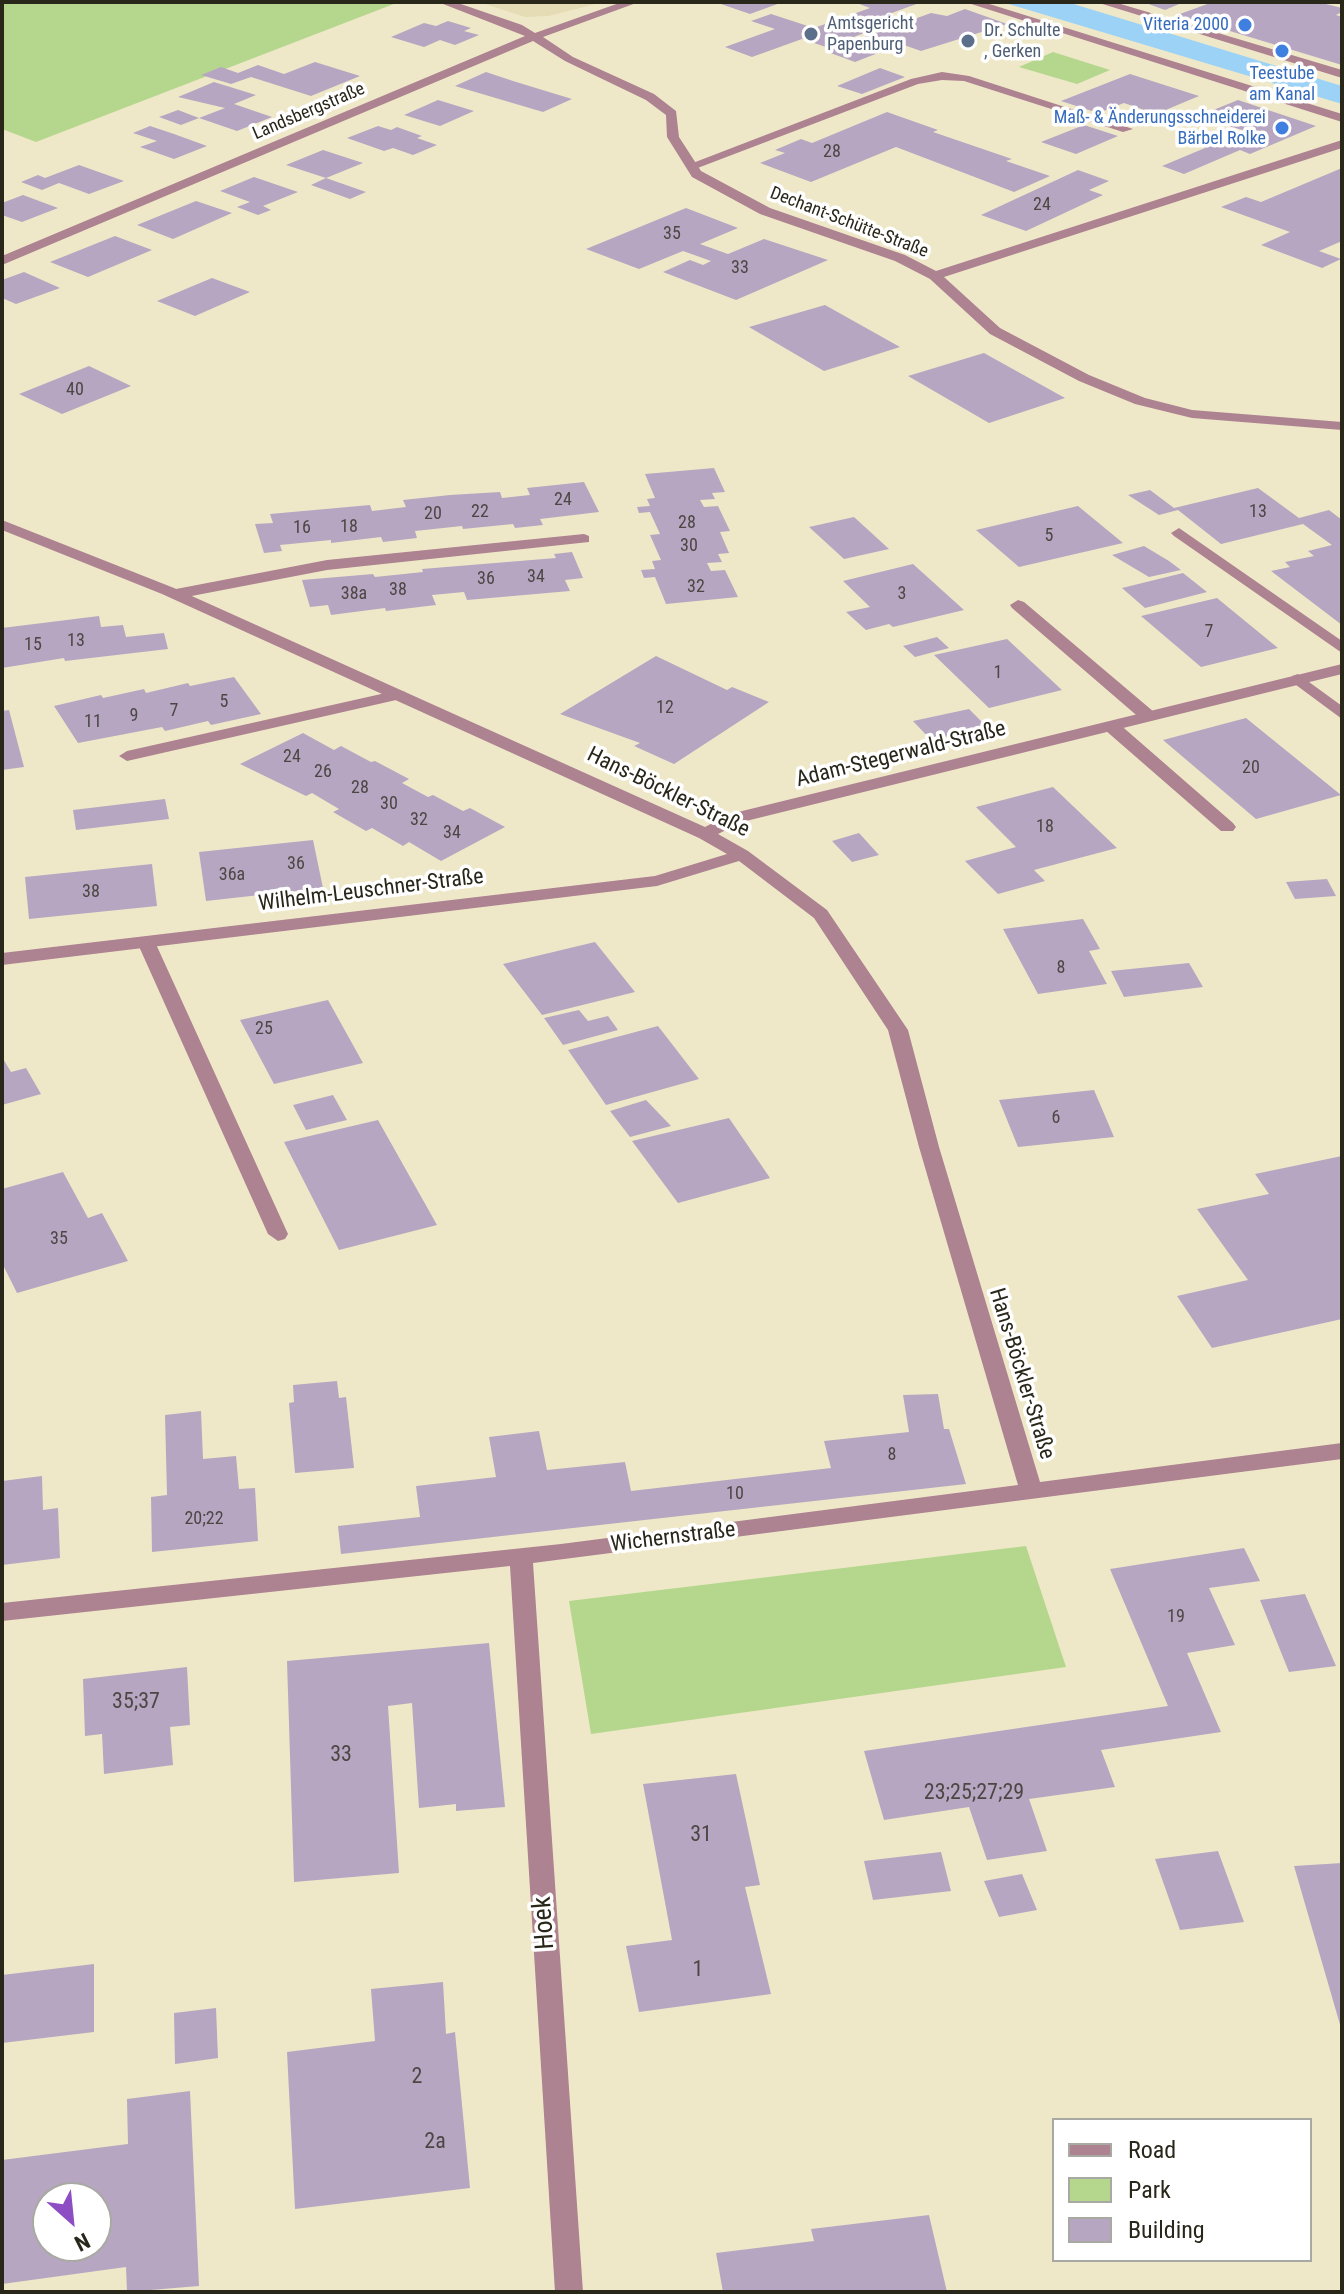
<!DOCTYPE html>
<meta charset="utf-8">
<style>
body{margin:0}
#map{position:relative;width:1344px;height:2294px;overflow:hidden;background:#efe8c8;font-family:"Roboto Condensed",sans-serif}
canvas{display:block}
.frame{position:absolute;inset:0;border:4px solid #29271a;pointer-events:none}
.legend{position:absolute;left:1052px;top:2118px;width:260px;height:144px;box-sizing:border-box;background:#fff;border:2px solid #a9a9a3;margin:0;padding:10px 14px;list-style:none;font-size:24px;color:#29271a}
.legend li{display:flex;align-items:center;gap:16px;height:40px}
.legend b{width:40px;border:2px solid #a9a9a3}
.north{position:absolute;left:32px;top:2182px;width:80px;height:80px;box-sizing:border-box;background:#fff;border:2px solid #a9a9a3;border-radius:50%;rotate:153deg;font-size:22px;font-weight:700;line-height:32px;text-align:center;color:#29271a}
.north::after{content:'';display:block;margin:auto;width:28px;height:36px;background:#8d4ec4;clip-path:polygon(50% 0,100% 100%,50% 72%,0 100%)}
</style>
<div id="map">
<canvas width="1344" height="2294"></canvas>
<div class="frame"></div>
<ul class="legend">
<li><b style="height:10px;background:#ad8291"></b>Road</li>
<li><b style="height:22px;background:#b4d78d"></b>Park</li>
<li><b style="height:22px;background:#b7a6c1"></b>Building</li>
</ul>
<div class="north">N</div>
</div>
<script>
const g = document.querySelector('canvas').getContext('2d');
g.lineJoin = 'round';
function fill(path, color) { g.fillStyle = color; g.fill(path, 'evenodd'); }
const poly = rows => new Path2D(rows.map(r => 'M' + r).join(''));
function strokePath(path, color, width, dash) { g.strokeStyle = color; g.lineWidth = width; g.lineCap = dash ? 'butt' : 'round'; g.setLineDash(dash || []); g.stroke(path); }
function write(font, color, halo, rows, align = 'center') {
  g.font = font + ' "Roboto Condensed",sans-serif'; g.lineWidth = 7; g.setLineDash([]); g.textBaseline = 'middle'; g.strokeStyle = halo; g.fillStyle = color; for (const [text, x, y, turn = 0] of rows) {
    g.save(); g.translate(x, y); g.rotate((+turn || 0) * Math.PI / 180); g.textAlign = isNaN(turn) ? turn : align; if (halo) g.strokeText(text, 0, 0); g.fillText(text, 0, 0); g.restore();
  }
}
const built = poly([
 [479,2,603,2,549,16,525,17]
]);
const green = poly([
 [2,2,399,2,36,142,2,129],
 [1053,52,1110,70,1077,84,1019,67],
 [1026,1546,1066,1667,591,1734,569,1601]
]);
const water = poly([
 [1002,2,1067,2,1342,86,1342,104]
]);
const building = poly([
 [715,2,783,2,750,14],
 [922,2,889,14,903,19,826,47,802,39,752,57,725,47,775,29,751,21,771,14,814,28,870,8,854,2],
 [1143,2,1184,2,1165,10],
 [1213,2,1318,2,1342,8,1342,12,1336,15,1342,17,1342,65,1177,15],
 [965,9,1007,24,921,51,901,44,855,62,825,51,931,13,947,16],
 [448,21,471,28,464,31,479,35,455,45,440,40,424,47,391,37,424,23,436,26],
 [315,62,360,76,311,96,251,77,231,84,201,75,221,67,238,73,258,65,284,74],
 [880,68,905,77,862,94,837,86],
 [486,72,513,81,572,99,543,112,455,86],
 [1130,74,1199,96,1156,114,1124,103,1098,113,1061,101],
 [214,82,256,95,234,104,272,117,237,131,199,118,181,125,159,117,178,110,199,118,225,108,178,97],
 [438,100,474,111,440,126,404,115],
 [1238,100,1316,126,1250,154,1240,150,1184,174,1162,166,1205,148,1189,142,1223,128,1239,134,1246,131,1196,117],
 [887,112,938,130,933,132,1012,159,1006,161,1050,176,1014,192,896,147,811,182,760,163,785,153,775,150,801,139,812,143],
 [1084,125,1118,136,1076,154,1041,142],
 [150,126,174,134,207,146,174,159,140,147,157,141,133,133],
 [378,126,391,130,397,127,422,136,417,138,437,145,413,155,393,148,384,151,347,138],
 [323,150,363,163,326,178,286,165],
 [79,165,124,181,89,194,59,183,42,190,21,182,38,175,45,178],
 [1342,168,1342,241,1319,251,1341,259,1322,268,1261,245,1290,232,1221,207,1246,197,1261,202],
 [1078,170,1109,181,1089,190,1103,195,1026,231,981,215],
 [254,177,298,192,263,206,271,210,258,215,237,207,250,202,220,191],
 [326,178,366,192,350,199,311,185],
 [23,195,58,208,22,222,2,215,2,203],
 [196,201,232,213,173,239,137,225],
 [686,208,738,228,700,244,728,254,764,239,828,260,736,300,663,272,690,260,703,265,711,261,683,251,639,269,586,249],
 [115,236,152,250,88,277,50,262],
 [24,272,60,288,16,304,2,298,2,280],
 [212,278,250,292,195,316,157,301],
 [825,305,900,347,824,371,749,327],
 [984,353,1065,398,989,423,908,376],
 [89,366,131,386,62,414,19,394],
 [714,468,725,492,712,493,715,499,700,500,704,507,718,506,730,531,720,532,729,553,718,554,722,562,707,563,711,571,725,570,738,597,666,604,655,577,644,578,641,570,655,569,652,561,661,560,650,535,660,534,650,512,639,513,637,507,650,506,647,499,655,498,645,474],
 [584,482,599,512,540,519,543,525,515,528,513,524,463,529,462,526,415,531,417,538,383,542,381,537,331,543,331,540,280,545,282,551,264,553,255,524,273,523,270,514,370,505,372,511,406,507,403,500,450,495,500,492,502,498,530,495,527,488],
 [1258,488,1299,518,1329,510,1342,520,1342,625,1271,571,1290,567,1285,562,1314,556,1308,551,1332,545,1303,524,1221,544,1178,510,1159,515,1128,495,1150,490,1174,508],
 [1078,506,1123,543,1019,567,976,530],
 [854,517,889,549,844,559,809,527],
 [1144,546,1169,561,1181,570,1149,577,1112,555],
 [572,552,583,578,565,580,570,591,467,600,464,592,432,595,436,605,386,611,385,608,331,615,328,605,310,607,302,580,373,574,375,577,423,572,422,569,556,558,554,554],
 [913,564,964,610,893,627,889,624,866,630,846,612,870,607,843,581],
 [1183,573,1207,592,1145,608,1122,588],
 [1217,598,1278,648,1201,667,1141,616],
 [99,616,101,627,123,625,126,637,164,633,168,649,65,661,64,658,2,668,2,628],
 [937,637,949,648,915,657,903,646],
 [1007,639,1062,690,989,708,934,655],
 [656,656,727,690,732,687,769,702,674,764,634,746,640,743,560,714],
 [234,677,261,714,211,725,208,721,165,731,162,727,78,743,54,706,101,695,103,698,144,689,146,693,188,683,190,686],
 [969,709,987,727,931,740,913,721],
 [9,710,24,767,2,770,2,711],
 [1246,718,1341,795,1256,819,1163,740],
 [303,733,334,750,341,746,371,762,375,761,409,779,402,783,428,797,433,795,463,811,470,808,505,827,441,861,409,842,403,846,372,828,366,831,333,812,339,809,312,793,306,796,240,764],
 [1053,787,1117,848,1034,870,1045,881,998,894,965,861,1016,847,976,807],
 [165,799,169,819,76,830,73,810],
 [859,833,879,855,852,862,832,841],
 [313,840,323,888,206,901,199,852],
 [152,864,157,906,29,919,25,877],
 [1327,879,1336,896,1295,899,1286,882],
 [1083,919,1100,949,1089,951,1107,984,1038,994,1003,929],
 [595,942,635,992,542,1015,503,964],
 [1189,963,1203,987,1124,997,1111,971],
 [328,1000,363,1063,274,1084,240,1020],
 [579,1010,588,1021,608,1016,618,1030,563,1045,544,1018],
 [658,1026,699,1079,606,1105,568,1050],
 [2,1057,11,1072,26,1068,41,1094,2,1105],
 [1094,1090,1114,1137,1018,1147,999,1100],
 [333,1095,347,1120,306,1130,293,1105],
 [646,1100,671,1126,630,1137,610,1111],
 [729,1118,770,1178,678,1203,632,1141],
 [378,1120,437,1225,339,1250,284,1142],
 [1342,1156,1342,1319,1212,1348,1177,1296,1248,1280,1197,1209,1269,1194,1255,1174],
 [63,1172,88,1218,102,1213,128,1261,17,1293,2,1263,2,1189],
 [337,1381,339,1398,346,1397,354,1468,295,1473,289,1403,294,1402,293,1385],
 [938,1394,944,1429,949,1429,966,1484,341,1554,338,1526,420,1517,416,1486,496,1477,489,1437,539,1431,547,1470,625,1462,631,1491,831,1468,824,1441,909,1432,903,1395],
 [201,1411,203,1459,236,1456,239,1489,255,1488,258,1541,152,1552,151,1497,167,1495,165,1415],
 [42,1476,43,1510,58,1508,60,1558,2,1565,2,1481],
 [1244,1548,1260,1581,1209,1588,1235,1645,1187,1653,1221,1732,1101,1750,1115,1787,1029,1799,1047,1851,987,1860,969,1807,884,1820,864,1751,1168,1706,1110,1569],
 [1305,1594,1336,1666,1289,1672,1260,1600],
 [489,1643,505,1807,456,1811,456,1804,419,1808,412,1703,388,1706,399,1873,294,1882,287,1661],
 [187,1667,190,1725,170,1727,173,1765,104,1774,102,1734,85,1736,83,1679],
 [736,1774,760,1885,745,1887,771,1994,639,2012,626,1946,672,1940,643,1784],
 [1218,1851,1244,1922,1180,1930,1155,1859],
 [941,1852,951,1891,873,1900,864,1861],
 [1342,1863,1342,2028,1341,2028,1294,1866],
 [1022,1874,1037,1910,999,1917,984,1881],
 [94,1964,94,2032,2,2043,2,1975],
 [443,1982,446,2034,455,2032,470,2188,295,2209,287,2052,375,2041,371,1989],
 [216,2008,218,2058,175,2064,174,2013],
 [190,2091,199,2286,127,2292,126,2267,2,2284,2,2160,128,2144,127,2099],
 [48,2198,96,2198,96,2246,48,2246],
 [929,2215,947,2292,723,2292,716,2253,814,2241,811,2229]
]);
const lane = poly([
 [942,72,969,76,1133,129,1123,132,964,81,942,80,918,84,695,169,685,166,911,79,942,72],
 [1179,528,1342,641,1342,653,1174,536,1171,533,1179,528],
 [584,534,589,536,589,542,327,570,176,599,168,594,176,589,327,560,584,534],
 [1018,600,1024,602,1154,712,1156,716,1154,720,1142,720,1012,608,1010,605,1018,600],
 [1298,674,1342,706,1342,719,1292,682,1292,676,1298,674],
 [399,690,405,692,407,695,405,698,127,761,119,756,127,751,399,690],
 [1111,721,1117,722,1233,823,1236,827,1233,831,1221,831,1105,730,1103,726,1111,721],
 [146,936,155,942,288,1234,285,1239,278,1241,268,1234,137,942,146,936]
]);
const street = poly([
 [438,2,455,2,522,25,535,33,622,2,639,2,543,37,573,57,654,94,676,111,679,137,701,171,770,208,905,255,936,271,1342,140,1342,148,944,277,1000,328,1089,375,1145,398,1192,410,1342,422,1342,430,1192,418,1135,404,1079,381,990,334,930,279,895,261,760,214,692,177,667,137,666,115,646,100,565,61,533,41,2,265,2,256,525,36,438,2],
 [965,2,983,2,1342,114,1342,122,965,2],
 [1096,2,1114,2,1342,70,1342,78,1096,2],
 [2,520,174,588,705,827,730,814,1342,664,1342,674,742,822,718,834,748,851,827,910,908,1030,939,1147,1040,1482,1342,1443,1342,1459,533,1563,583,2292,555,2292,510,1566,2,1621,2,1603,561,1544,1018,1485,919,1147,888,1030,814,918,739,861,657,886,2,965,2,953,655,876,727,854,699,838,162,594,2,530,2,520]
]);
const markers = [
 [1245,25,8,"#3f7fe0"],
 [811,34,8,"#5c6f8a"],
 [968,41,8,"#5c6f8a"],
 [1282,51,8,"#3f7fe0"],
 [1282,128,8,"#3f7fe0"]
];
const farServicenames = [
 ["Amtsgericht",827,24],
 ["Papenburg",827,45],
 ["Dr. Schulte",984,31],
 [", Gerken",984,52]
];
const farShopnames = [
 ["Viteria 2000",1229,25],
 ["Teestube",1282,74,"center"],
 ["am Kanal",1282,95,"center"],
 ["Maß- & Änderungsschneiderei",1266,118],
 ["Bärbel Rolke",1266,139]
];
const farStreetnames = [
 ["Landsbergstraße",309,112,-23],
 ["Dechant-Schütte-Straße",849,223,21]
];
const numberNames = [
 ["28",832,152],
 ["24",1042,205],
 ["35",672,234],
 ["33",740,268],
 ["40",75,390],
 ["24",563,500],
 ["22",480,512],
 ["13",1258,512],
 ["20",433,514],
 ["28",687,523],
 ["18",349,527],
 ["16",302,528],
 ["5",1049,536],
 ["30",689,546],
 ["34",536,577],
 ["36",486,579],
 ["32",696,587],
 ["38",398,590],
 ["38a",354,594],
 ["3",902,594],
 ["7",1209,632],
 ["13",76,641],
 ["15",33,645],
 ["1",998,673],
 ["5",224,702],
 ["12",665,708],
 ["7",174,711],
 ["9",134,716],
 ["11",93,722],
 ["24",292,757],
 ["20",1251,768],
 ["26",323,772],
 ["28",360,788],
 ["30",389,804],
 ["32",419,820],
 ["18",1045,827],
 ["34",452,833],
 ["36",296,864],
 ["36a",232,875],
 ["38",91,892],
 ["8",1061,968],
 ["25",264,1029],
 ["6",1056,1118],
 ["35",59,1239],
 ["8",892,1455],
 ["10",735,1494],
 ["20;22",204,1519],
 ["19",1176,1617]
];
const streetNames = [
 ["Adam-Stegerwald-Straße",901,755,-14],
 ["Hans-Böckler-Straße",668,793,26],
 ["Wilhelm-Leuschner-Straße",371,891,-7],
 ["Hans-Böckler-Straße",1021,1374,73],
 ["Wichernstraße",673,1538,-7]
];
const nearNumbernames = [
 ["35;37",136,1702],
 ["33",341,1755],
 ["23;25;27;29",974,1793],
 ["31",701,1835],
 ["1",698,1970],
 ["2",417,2077],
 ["2a",435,2142]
];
const nearStreetnames = [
 ["Hoek",545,1923,-94]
];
fill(built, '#e5dcb5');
fill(green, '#b4d78d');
fill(water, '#9cd2f6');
fill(building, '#b7a6c1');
fill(lane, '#ad8291');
fill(street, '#ad8291');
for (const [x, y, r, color] of markers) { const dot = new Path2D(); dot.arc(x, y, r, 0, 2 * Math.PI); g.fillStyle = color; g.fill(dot); strokePath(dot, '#fff', 3); }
write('18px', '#4e5e75', '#fff', farServicenames, 'left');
write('18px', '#366cbe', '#fff', farShopnames, 'right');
write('18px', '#29271a', '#fff', farStreetnames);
write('18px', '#4c4744', null, numberNames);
write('22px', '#29271a', '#fff', streetNames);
write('22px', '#4c4744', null, nearNumbernames);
write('26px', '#29271a', '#fff', nearStreetnames);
</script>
